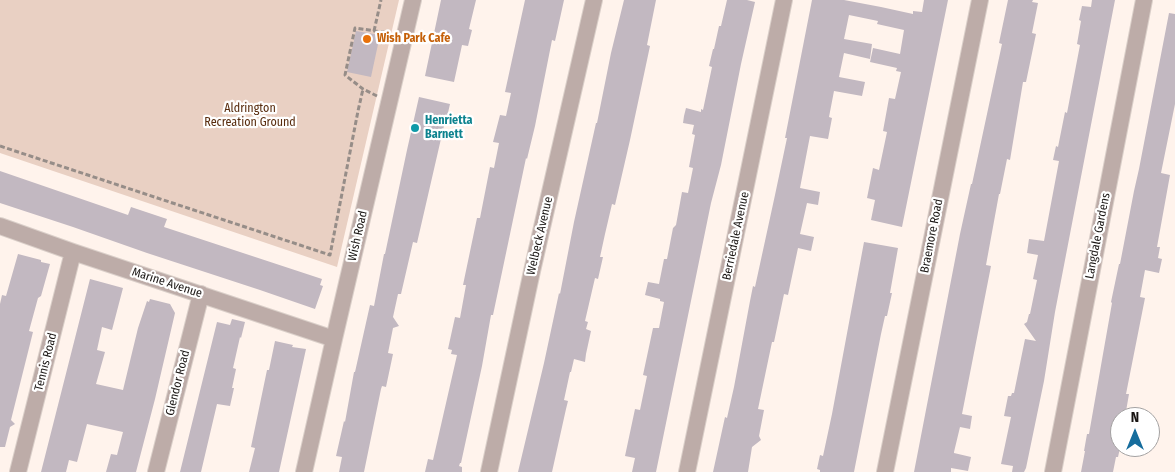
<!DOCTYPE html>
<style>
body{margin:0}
#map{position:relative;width:1175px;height:472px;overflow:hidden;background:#fff3ec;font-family:"Fira Sans Condensed",sans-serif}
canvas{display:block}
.north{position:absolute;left:1110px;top:407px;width:50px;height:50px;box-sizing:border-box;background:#fff;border:1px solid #a3a1a1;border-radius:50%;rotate:0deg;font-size:14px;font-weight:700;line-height:20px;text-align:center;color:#191513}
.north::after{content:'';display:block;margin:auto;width:18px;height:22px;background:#166d9d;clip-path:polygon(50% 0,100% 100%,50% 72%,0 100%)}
</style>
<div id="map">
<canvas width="1175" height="472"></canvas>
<div class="north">N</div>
</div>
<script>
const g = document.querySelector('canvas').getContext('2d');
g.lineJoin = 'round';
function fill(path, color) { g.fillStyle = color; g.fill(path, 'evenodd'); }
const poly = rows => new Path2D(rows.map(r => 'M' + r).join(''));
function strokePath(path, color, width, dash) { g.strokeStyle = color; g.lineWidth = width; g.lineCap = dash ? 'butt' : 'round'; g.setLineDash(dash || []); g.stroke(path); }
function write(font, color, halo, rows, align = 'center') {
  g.font = font + ' "Fira Sans Condensed",sans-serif'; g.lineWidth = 4.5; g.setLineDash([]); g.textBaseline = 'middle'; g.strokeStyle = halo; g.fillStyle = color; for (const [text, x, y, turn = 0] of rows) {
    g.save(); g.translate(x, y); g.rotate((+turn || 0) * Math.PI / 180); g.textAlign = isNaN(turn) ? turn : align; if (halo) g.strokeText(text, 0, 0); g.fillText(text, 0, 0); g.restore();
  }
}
const green = poly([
 [0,0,399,0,337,267,0,153]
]);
const building = poly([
 [441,0,476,0,469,29,472,30,468,46,462,45,454,82,425,76],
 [525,0,564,0,555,41,552,40,535,126,527,159,526,158,493,315,491,315,482,366,461,463,460,463,459,466,462,467,462,472,425,472,428,459,433,460,457,355,451,354,452,350,448,349,455,317,460,318,466,285,463,285,477,218,480,218,490,167,494,168,499,143,493,142,500,115,506,116,511,93,505,92],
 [624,0,656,0,647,45,650,46,630,140,615,205,612,204,605,234,600,257,603,257,598,279,595,278,585,321,588,322,586,329,591,331,586,354,585,362,574,359,571,372,570,372,564,400,568,401,566,409,552,472,518,472,544,363,559,293,560,294,574,222,596,123,597,123,611,53],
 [727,0,747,0,755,2,741,64,721,165,711,203,656,472,632,472,635,458,625,456,635,409,640,410,647,376,643,375,653,328,659,328,664,302,660,301,660,299,645,295,648,282,659,284,664,259,667,259,673,228,676,225,682,192,688,193,693,168,689,167,695,135,692,134,694,125,683,123,684,116,686,108,701,112,701,109,703,110,712,67,709,66,713,49,714,49,719,26,721,26],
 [812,0,844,0,881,7,913,14,913,11,922,12,924,0,948,0,902,227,871,220,875,200,867,198,873,168,879,170,887,132,883,131,889,98,895,99,901,72,896,71,897,68,870,62,873,48,900,54,904,30,877,24,878,21,849,15,844,39,872,44,870,59,844,53,839,77,865,82,862,96,834,91,829,117,832,118,828,139,810,136,800,188,820,192,818,205,807,203,800,234,814,237,811,251,798,248,788,295,784,294,774,342,772,342,758,409,764,410,759,436,761,440,752,447,748,472,713,472,725,417,727,418,734,387,750,301,753,286,755,287,775,195,787,138,785,138],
 [1008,0,1033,0,1032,2,1038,3,1032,33,1036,34,1026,82,1023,82,1010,160,1007,159,1000,194,999,194,986,265,991,266,962,414,972,416,970,429,960,427,954,452,954,453,971,457,968,471,951,468,951,472,914,472,960,234,971,184,972,184,1002,44,999,43],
 [1092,0,1115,0,1055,312,1044,381,1026,468,1024,472,1012,472,1013,466,1001,464,1011,417,1004,416,1008,396,1011,396,1012,393,1014,393,1025,339,1036,341,1024,324,1027,322,1029,314,1030,314,1037,280,1033,279,1038,255,1027,253,1029,239,1044,241,1059,161,1053,160,1056,146,1058,147,1065,112,1067,113,1080,45,1077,44,1081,21,1079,20,1082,6,1091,7],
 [1169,13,1175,14,1175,104,1161,173,1170,175,1157,247,1160,247,1158,258,1162,259,1159,273,1145,270,1140,297,1145,298,1126,394,1129,394,1125,417,1120,417,1120,448,1118,457,1116,457,1113,472,1081,472,1085,451,1084,451,1087,434,1089,434,1103,354,1112,303,1111,302,1119,264,1120,264,1134,191,1139,169],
 [356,31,380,35,371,77,347,72],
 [419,97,450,104,447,117,446,117,417,243,413,242,401,294,398,294,393,317,399,326,393,328,388,353,393,354,386,387,382,386,381,389,364,472,339,472,342,457,336,456,344,421,345,422,354,372,355,372,370,305,374,306,384,254,385,254,407,150],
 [0,171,128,215,131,207,167,219,164,227,322,279,320,285,323,286,315,309,260,290,147,253,73,227,0,203],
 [864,242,898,248,890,293,892,293,887,316,885,316,881,334,854,472,820,472,820,470,817,469,820,455,823,456,832,414],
 [18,254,41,260,41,262,50,264,41,296,38,298,29,331,33,332,11,420,15,424,10,427,5,447,0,447,0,304,2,295,6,296],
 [90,279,123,288,112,330,102,327,97,350,105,352,96,384,123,390,138,328,147,301,149,302,150,299,170,304,175,313,155,399,136,472,106,472,111,454,117,455,123,432,87,424,77,462,69,460,66,472,41,472],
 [232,319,245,322,241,338,240,337,233,368,236,369,232,388,234,388,230,406,217,404,201,472,180,472,217,322,230,325],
 [275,341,293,345,292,347,306,349,279,472,249,472,255,448,251,447,267,370,269,370]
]);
const path = poly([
 [374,31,381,0],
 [377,96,363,89,345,75,355,28,389,33],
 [0,146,330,255,358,111,363,89]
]);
const minor = poly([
 [0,226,73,252,334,339],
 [18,472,73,252],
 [156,472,201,294],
 [304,472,334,339,413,0],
 [489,472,532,271,594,0],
 [687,472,784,0],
 [885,472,980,0],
 [1053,472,1144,0]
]);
const markers = [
 [367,39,5,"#e8710a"],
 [415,128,5,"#0f9aa8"]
];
const foodNames = [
 ["Wish Park Cafe",377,39]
];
const parkNames = [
 ["Aldrington",250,109],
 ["Recreation Ground",250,123]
];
const cultureNames = [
 ["Henrietta",425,121],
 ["Barnett",425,135]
];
const streetNames = [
 ["Wish Road",358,236,-77],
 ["Welbeck Avenue",540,236,-77],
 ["Berriedale Avenue",736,236,-78],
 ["Braemore Road",932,236,-79],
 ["Langdale Gardens",1098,236,-79],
 ["Marine Avenue",167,283,18],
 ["Tennis Road",46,362,-76],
 ["Glendor Road",178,383,-76]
];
fill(green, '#e9d0c3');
fill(building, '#c2b8c1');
strokePath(minor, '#dacfc9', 18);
strokePath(path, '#968d88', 3, [5, 2.5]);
strokePath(minor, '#bdaca8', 16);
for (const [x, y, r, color] of markers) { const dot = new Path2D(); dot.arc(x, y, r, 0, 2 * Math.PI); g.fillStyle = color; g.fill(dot); strokePath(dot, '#fff', 2); }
write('bold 12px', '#c56008', '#fff', foodNames, 'left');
write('12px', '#582c0e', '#fff', parkNames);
write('bold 12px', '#0d838f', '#fff', cultureNames, 'left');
write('12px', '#191513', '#fff', streetNames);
</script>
